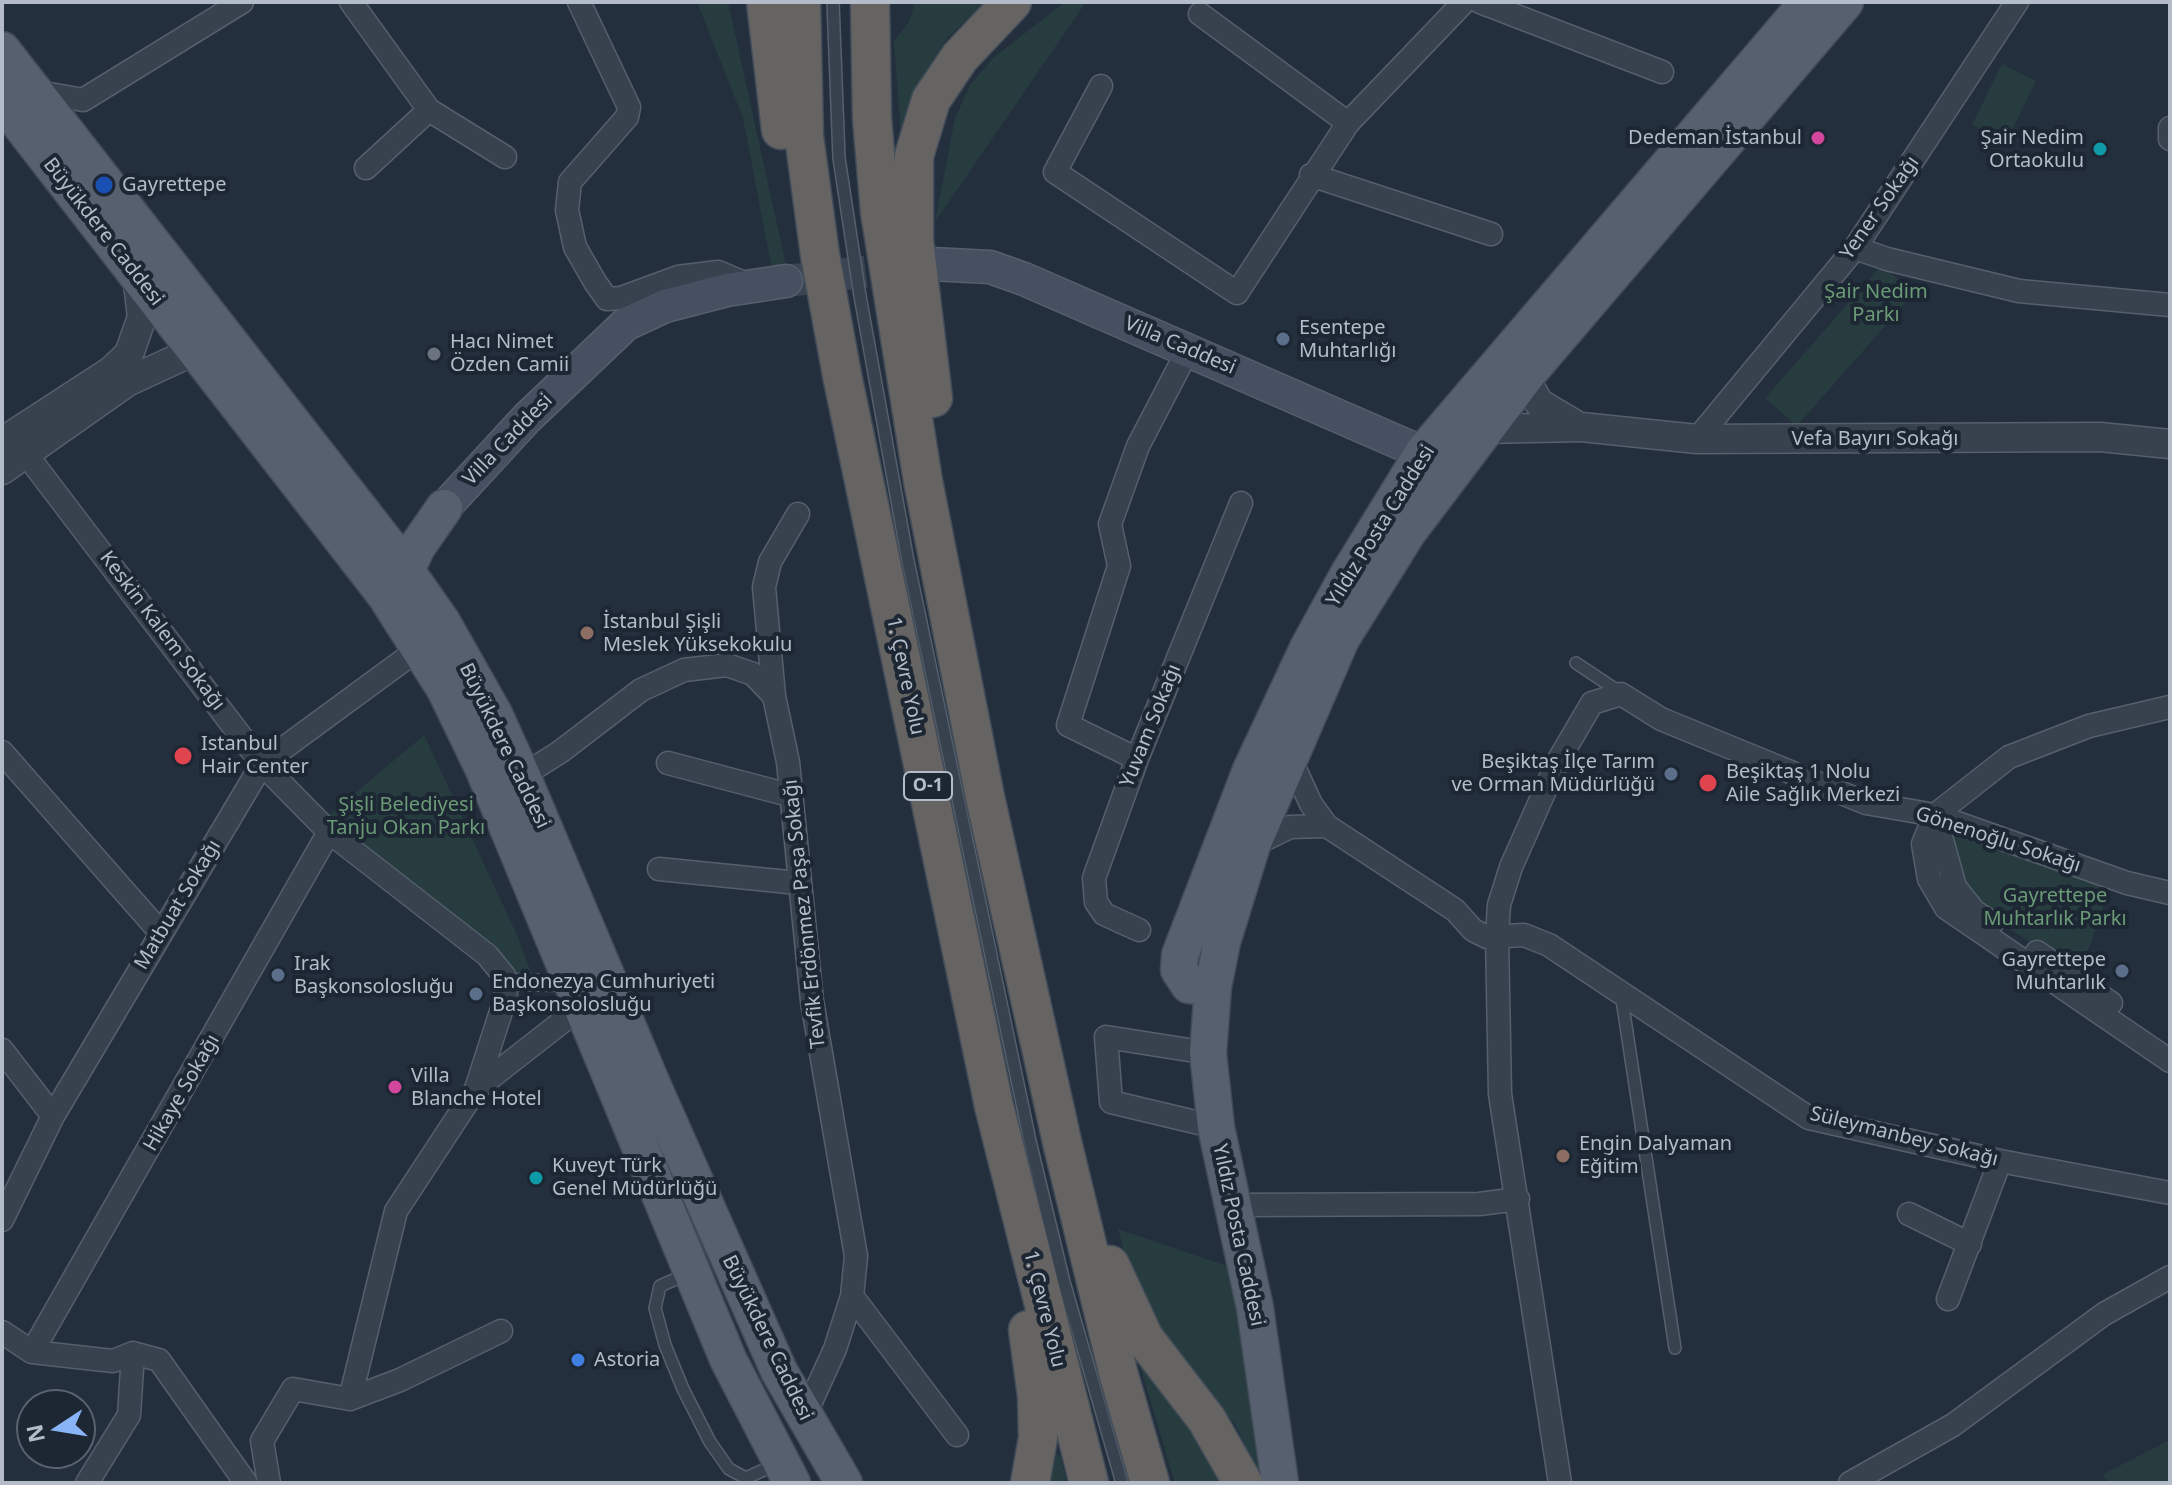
<!DOCTYPE html>
<meta charset="utf-8">
<style>
body{margin:0}
#map{position:relative;width:2172px;height:1485px;overflow:hidden;background:#242f3e;font-family:"Noto Sans",sans-serif}
canvas{display:block}
.frame{position:absolute;inset:0;border:4px solid #b4bcc9;pointer-events:none}
.north{position:absolute;left:16px;top:1389px;width:80px;height:80px;box-sizing:border-box;background:#1d2633;border:2px solid #59626f;border-radius:50%;rotate:258deg;font-size:22px;font-weight:700;line-height:32px;text-align:center;color:#b4bcc9}
.north::after{content:'';display:block;margin:auto;width:28px;height:36px;background:#8ab4f8;clip-path:polygon(50% 0,100% 100%,50% 72%,0 100%)}
</style>
<div id="map">
<canvas width="2172" height="1485"></canvas>
<div class="frame"></div>
<div class="north">N</div>
</div>
<script>
const g = document.querySelector('canvas').getContext('2d');
g.lineJoin = 'round';
function fill(path, color) { g.fillStyle = color; g.fill(path, 'evenodd'); }
const poly = rows => new Path2D(rows.map(r => 'M' + r).join(''));
function strokePath(path, color, width, dash) { g.strokeStyle = color; g.lineWidth = width; g.lineCap = dash ? 'butt' : 'round'; g.setLineDash(dash || []); g.stroke(path); }
function write(font, color, halo, rows, align = 'center') {
  g.font = font + ' "Noto Sans",sans-serif'; g.lineWidth = 8; g.setLineDash([]); g.textBaseline = 'middle'; g.strokeStyle = halo; g.fillStyle = color; for (const [text, x, y, turn = 0] of rows) {
    g.save(); g.translate(x, y); g.rotate((+turn || 0) * Math.PI / 180); g.textAlign = isNaN(turn) ? turn : align; if (halo) g.strokeText(text, 0, 0); g.fillText(text, 0, 0); g.restore();
  }
}
const green = poly([
 [697,2,728,2,786,265,771,265,743,118],
 [915,2,986,2,948,37,925,73,915,95,902,148,894,41,909,22],
 [1065,2,1086,2,935,222,955,118,970,85,993,58],
 [2002,64,2036,81,2006,142,1972,125],
 [1882,265,1914,293,1797,426,1765,398],
 [424,735,517,935,532,975,514,973,327,817],
 [1943,823,2112,882,2080,974,1966,901],
 [1118,1229,1227,1266,1246,1349,1262,1483,1235,1424,1160,1338,1135,1291],
 [1131,1336,1228,1483,1175,1483],
 [2170,1440,2170,1483,2108,1483,2103,1474],
 [1050,1453,1060,1455,1067,1483,1043,1483]
]);
const secondaryTunnel = poly([
 [786,281,912,266]
]);
const service = poly([
 [860,296,908,561,1030,1141,1064,1282,1122,1483],
 [1576,663,1621,693],
 [1621,993,1675,1348],
 [687,1274,660,1286,655,1308,665,1345,683,1389,710,1442,729,1469,746,1478,777,1464]
]);
const pedestrian = poly([
 [507,982,572,983]
]);
const minor = poly([
 [351,2,429,110,505,157],
 [579,2,629,107,627,117,570,182,567,210,575,247,595,282,607,299,621,298,678,277,718,272,751,286],
 [1480,2,1662,72],
 [1200,14,1348,123],
 [1101,86,1055,172,1237,293,1348,123,1464,2],
 [33,91,83,100,242,2],
 [2170,128,2170,139],
 [366,168,429,110],
 [1311,175,1491,234],
 [1855,248,1887,259,2019,291,2170,305],
 [1697,439,1855,248,2017,2],
 [26,454,262,764,329,832,487,955,505,977,506,996,476,1089,396,1211,350,1399],
 [774,696,764,587,770,562,798,514],
 [2,752,161,933],
 [1289,756,1311,804,1327,826,1455,910,1473,930,1487,937,1524,935,1549,945,1809,1118,2000,1161,2170,1193],
 [1137,759,1068,725,1119,566,1110,524,1138,446,1189,348],
 [668,763,789,795],
 [522,776,560,752,641,690,684,670,727,665,753,674,774,696,788,762,812,1001,856,1256,852,1296,835,1349,804,1417],
 [1935,815,1923,844,1929,879,1946,908,2170,1061],
 [1935,815,1955,887,1974,911,1992,923],
 [1935,815,2009,757,2089,726,2170,707],
 [1253,845,1290,827,1327,826],
 [659,869,798,883],
 [1139,930,1104,914,1096,902,1094,878,1137,759,1241,503],
 [2037,952,2111,1003],
 [2,1050,53,1116],
 [1208,1053,1106,1037,1111,1102,1216,1127],
 [476,1089,581,1007],
 [1233,1205,1479,1204,1518,1199],
 [1909,1214,1970,1244],
 [2,1220,53,1116,262,764,420,648],
 [852,1296,957,1435],
 [1948,1299,2000,1161],
 [2,1332,32,1352,113,1361,133,1353,159,1360,246,1483],
 [32,1352,329,832],
 [350,1399,400,1380,501,1331],
 [87,1483,129,1415,133,1353],
 [269,1483,262,1441,293,1389,350,1399],
 [1560,1483,1500,1094,1497,936,1499,905,1511,867,1558,761,1592,703,1621,694,1661,719,1866,803,1935,815,2127,883,2170,893],
 [1850,1483,1953,1425,2104,1314,2170,1277]
]);
const tertiary = poly([
 [1529,372,1530,387,1539,403,1576,425],
 [1484,429,1581,427,1697,439,2100,437,2170,444],
 [2,442,111,371,129,354,142,317,137,275],
 [2,470,127,382,194,351]
]);
const secondary = poly([
 [931,264,990,267,1024,279,1423,453],
 [444,508,527,418,626,324,665,306,727,290,786,281]
]);
const primary = poly([
 [2,50,390,548,442,622,494,714,522,776,652,1084,779,1371,844,1483],
 [2,101,386,596,445,689,484,770,728,1359,792,1483],
 [399,585,417,547,444,508],
 [1213,987,1189,985,1179,970,1180,955,1251,770,1308,648,1348,575,1423,453,1808,2],
 [1280,1483,1255,1308,1216,1127,1208,1053,1213,987,1222,942,1252,845,1341,639,1408,532,1529,372,1845,2]
]);
const trunk = poly([
 [766,2,781,130],
 [801,2,804,136,820,255,842,375,994,1106,1089,1483],
 [870,2,872,118,880,212,923,481,985,797,1063,1146,1119,1376,1150,1483],
 [933,398,914,240,914,156,931,100,960,57,1012,2],
 [1110,1265,1144,1338,1207,1420,1243,1483],
 [1028,1330,1037,1396,1038,1438,1030,1483]
]);
const serviceBridge = poly([
 [833,2,839,158,860,296]
]);
const markers = [
 [1818,138,8,"#d1479c"],
 [2100,149,8,"#0f9aa8"],
 [104,185,10,"#1a4fb4"],
 [1283,339,8,"#5c6f8a"],
 [434,354,8,"#6b7280"],
 [587,633,8,"#8d6e63"],
 [183,756,10,"#e0444e"],
 [1671,774,8,"#5c6f8a"],
 [1708,783,10,"#e0444e"],
 [2122,971,8,"#5c6f8a"],
 [278,975,8,"#5c6f8a"],
 [476,994,8,"#5c6f8a"],
 [395,1087,8,"#d1479c"],
 [1563,1156,8,"#8d6e63"],
 [536,1178,8,"#0f9aa8"],
 [578,1360,8,"#3f7fe0"]
];
const shields = [
 [928,786,48]
];
const shieldNames = [
 ["O-1",928,786]
];
const poiNames = [
 ["Dedeman İstanbul",1802,138,"right"],
 ["Şair Nedim",2084,138,"right"],
 ["Ortaokulu",2084,161,"right"],
 ["Gayrettepe",122,185],
 ["Esentepe",1299,328],
 ["Muhtarlığı",1299,351],
 ["Hacı Nimet",450,342],
 ["Özden Camii",450,365],
 ["İstanbul Şişli",603,622],
 ["Meslek Yüksekokulu",603,645],
 ["Istanbul",201,744],
 ["Hair Center",201,767],
 ["Beşiktaş İlçe Tarım",1655,762,"right"],
 ["ve Orman Müdürlüğü",1655,785,"right"],
 ["Beşiktaş 1 Nolu",1726,772],
 ["Aile Sağlık Merkezi",1726,795],
 ["Gayrettepe",2106,960,"right"],
 ["Muhtarlık",2106,983,"right"],
 ["Irak",294,964],
 ["Başkonsolosluğu",294,987],
 ["Endonezya Cumhuriyeti",492,982],
 ["Başkonsolosluğu",492,1005],
 ["Villa",411,1076],
 ["Blanche Hotel",411,1099],
 ["Engin Dalyaman",1579,1144],
 ["Eğitim",1579,1167],
 ["Kuveyt Türk",552,1166],
 ["Genel Müdürlüğü",552,1189],
 ["Astoria",594,1360]
];
const streetNames = [
 ["Yener Sokağı",1880,208,-55],
 ["Büyükdere Caddesi",103,232,52],
 ["Villa Caddesi",1180,346,23],
 ["Vefa Bayırı Sokağı",1875,439],
 ["Villa Caddesi",508,440,-46],
 ["Yıldız Posta Caddesi",1381,526,-58],
 ["Keskin Kalem Sokağı",162,631,53],
 ["1. Çevre Yolu",905,676,78],
 ["Yuvam Sokağı",1151,726,-68],
 ["Büyükdere Caddesi",504,746,64],
 ["Gönenoğlu Sokağı",1998,840,18],
 ["Matbuat Sokağı",178,905,-59],
 ["Tevfik Erdönmez Paşa Sokağı",805,914,-96],
 ["Hikaye Sokağı",182,1093,-60],
 ["Süleymanbey Sokağı",1904,1137,14],
 ["Yıldız Posta Caddesi",1238,1235,78],
 ["1. Çevre Yolu",1044,1309,76],
 ["Büyükdere Caddesi",767,1338,64]
];
const parkNames = [
 ["Şair Nedim",1876,292],
 ["Parkı",1876,315],
 ["Şişli Belediyesi",406,805],
 ["Tanju Okan Parkı",406,828],
 ["Gayrettepe",2055,896],
 ["Muhtarlık Parkı",2055,919]
];
fill(green, '#263c3f');
strokePath(secondaryTunnel, '#3a4453', 32, [32, 16]);
strokePath(service, '#565f6c', 14);
strokePath(pedestrian, '#565f6c', 19);
strokePath(minor, '#565f6c', 25);
strokePath(tertiary, '#565f6c', 31);
strokePath(secondary, '#565f6c', 35);
strokePath(primary, '#414a57', 39);
strokePath(trunk, '#434c59', 41);
strokePath(service, '#38414e', 11);
strokePath(pedestrian, '#38414e', 16);
strokePath(minor, '#38414e', 22);
strokePath(tertiary, '#38414e', 28);
strokePath(secondary, '#465061', 32);
strokePath(primary, '#56606e', 36);
strokePath(trunk, '#656462', 38);
strokePath(serviceBridge, '#565f6c', 14, []);
strokePath(serviceBridge, '#38414e', 11);
for (const [x, y, r, color] of markers) { const dot = new Path2D(); dot.arc(x, y, r, 0, 2 * Math.PI); g.fillStyle = color; g.fill(dot); strokePath(dot, '#1d2633', 3); }
for (const [x, y, w] of shields) { const box = new Path2D(); box.roundRect(x - w / 2, y - 14, w, 28, 6); g.fillStyle = '#1d2633'; g.fill(box); strokePath(box, '#b4bcc9', 2); }
write('bold 18px', '#b4bcc9', null, shieldNames);
write('20px', '#b4bcc9', '#1d2633', poiNames, 'left');
write('20px', '#b4bcc9', '#1d2633', streetNames);
write('20px', '#6b9a76', '#1d2633', parkNames);
</script>
